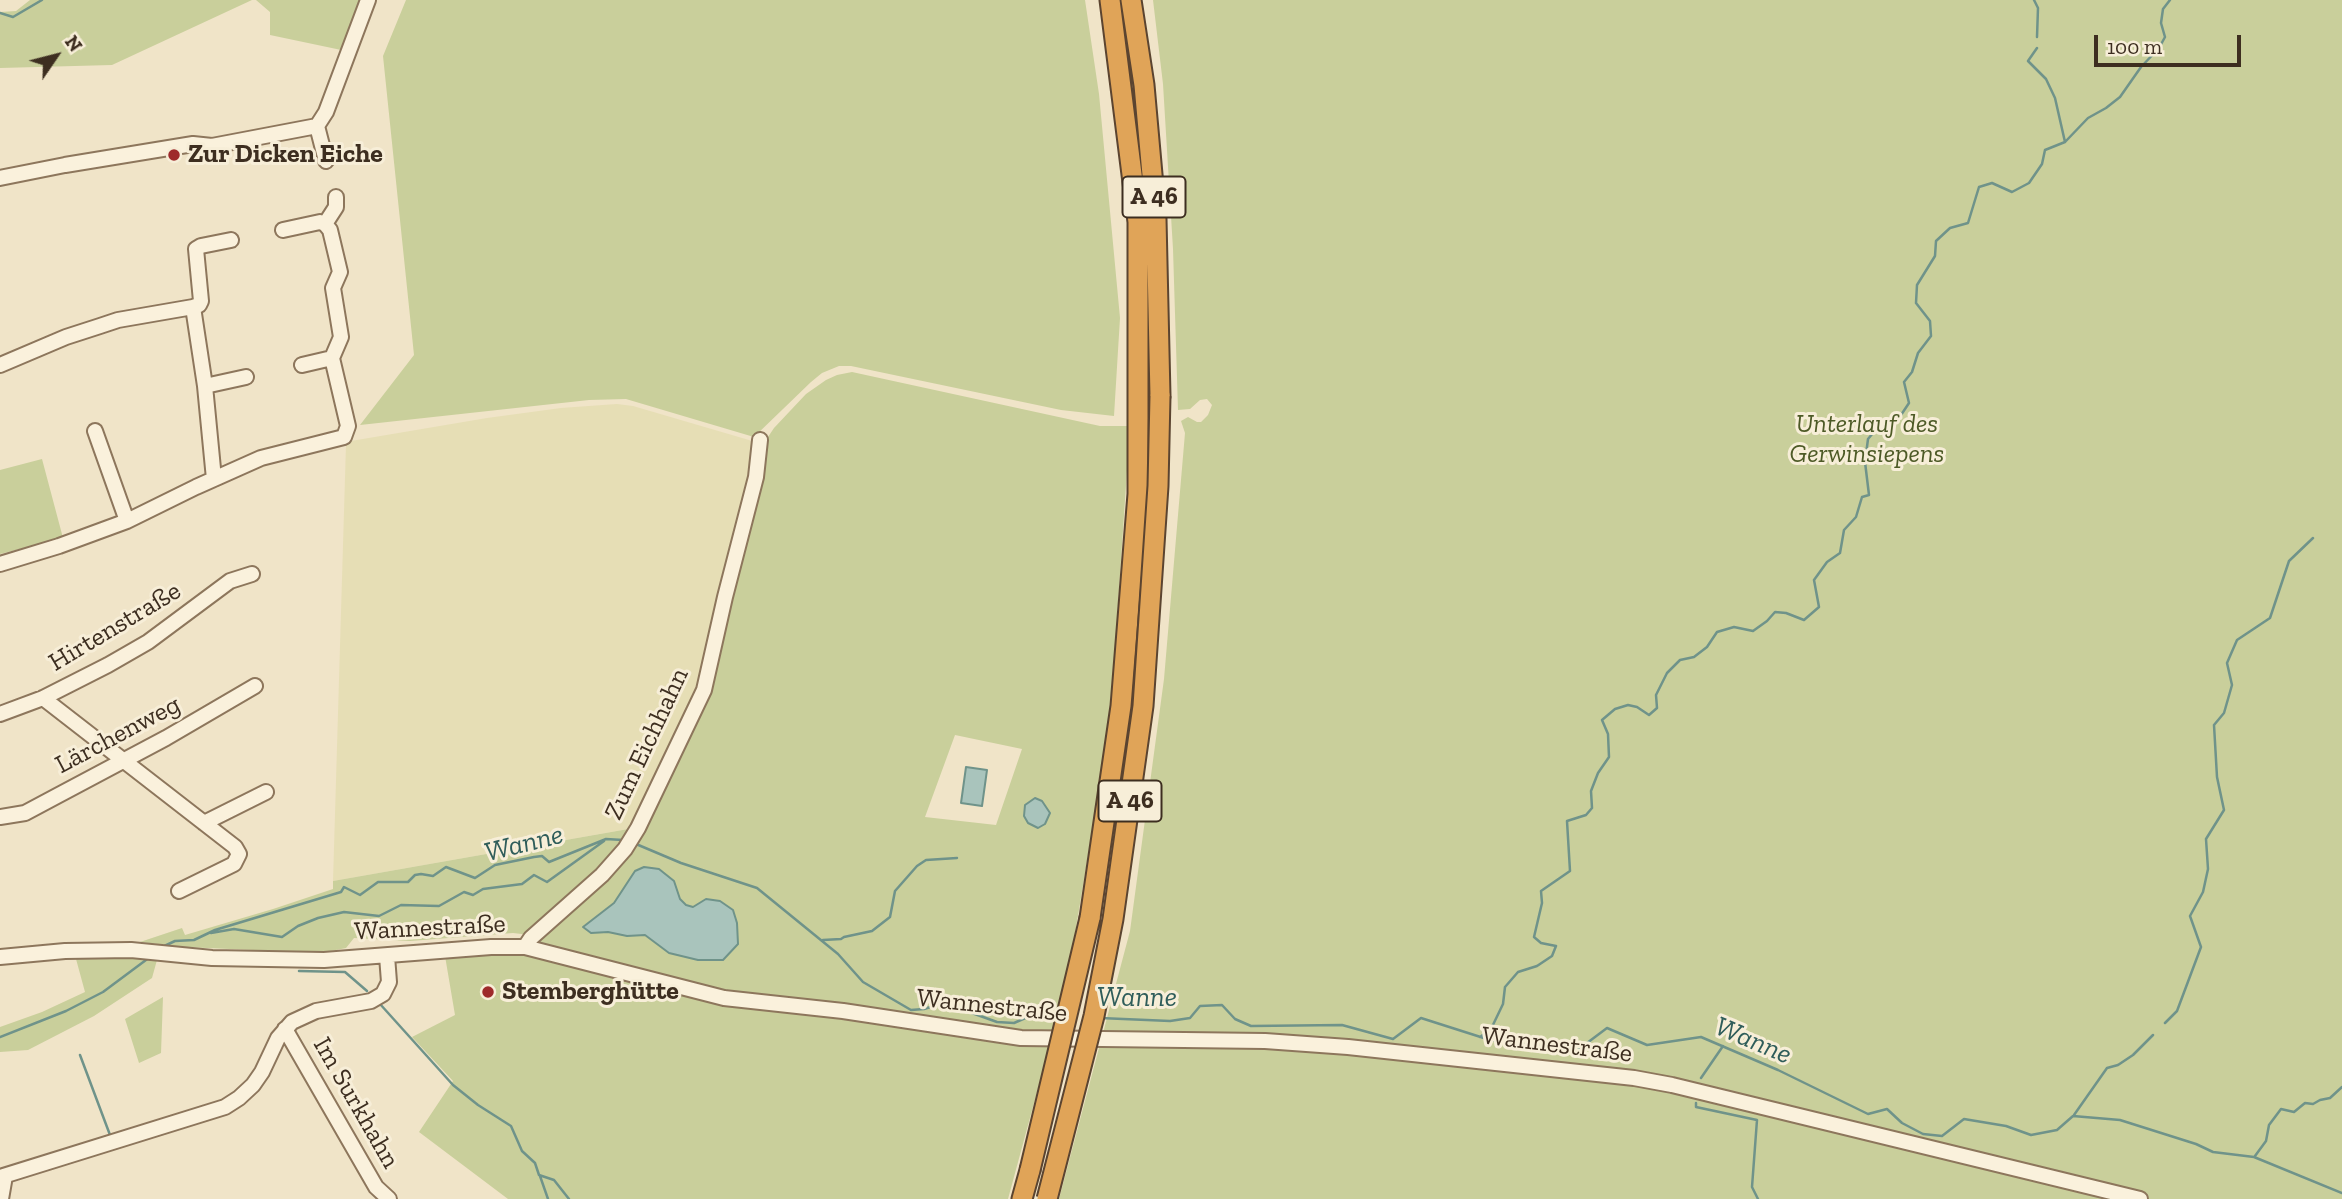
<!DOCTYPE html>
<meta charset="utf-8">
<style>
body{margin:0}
#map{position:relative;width:2342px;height:1199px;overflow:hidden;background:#f0e4c8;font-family:"Zilla Slab",serif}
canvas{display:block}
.north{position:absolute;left:21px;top:21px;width:70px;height:70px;-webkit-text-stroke:5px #f7eed8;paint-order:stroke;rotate:55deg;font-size:19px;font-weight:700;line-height:28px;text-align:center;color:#3d2e20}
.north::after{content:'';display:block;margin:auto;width:24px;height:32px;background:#3d2e20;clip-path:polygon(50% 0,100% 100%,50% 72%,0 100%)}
.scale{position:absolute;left:2094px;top:35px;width:147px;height:32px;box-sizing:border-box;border:4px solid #3d2e20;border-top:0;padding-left:9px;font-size:21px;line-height:24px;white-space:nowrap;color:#3d2e20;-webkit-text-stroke:5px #f7eed8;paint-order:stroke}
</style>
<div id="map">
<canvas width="2342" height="1199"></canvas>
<div class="north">N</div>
<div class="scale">100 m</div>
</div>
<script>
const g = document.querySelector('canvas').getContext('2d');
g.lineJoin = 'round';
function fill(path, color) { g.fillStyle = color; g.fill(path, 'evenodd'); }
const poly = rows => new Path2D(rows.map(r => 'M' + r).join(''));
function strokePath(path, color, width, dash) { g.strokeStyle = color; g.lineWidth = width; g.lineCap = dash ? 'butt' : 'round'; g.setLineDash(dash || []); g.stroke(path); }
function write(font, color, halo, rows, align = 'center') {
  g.font = font + ' "Zilla Slab",serif'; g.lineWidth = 6; g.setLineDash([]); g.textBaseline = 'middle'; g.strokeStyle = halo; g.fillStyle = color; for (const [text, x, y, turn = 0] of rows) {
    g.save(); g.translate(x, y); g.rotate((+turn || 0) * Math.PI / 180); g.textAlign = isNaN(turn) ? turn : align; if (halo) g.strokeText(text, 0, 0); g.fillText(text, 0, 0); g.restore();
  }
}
const farmland = poly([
 [617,404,633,406,749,440,755,443,757,447,700,689,634,828,333,881,346,444,351,441,487,418,561,408]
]);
const green = poly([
 [30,0,252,0,112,65,0,68,0,12,16,11],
 [256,0,359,0,361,2,346,51,270,35,270,12],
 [406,0,1085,0,1099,94,1120,318,1114,416,1061,410,851,366,839,366,822,373,811,382,754,437,626,399,589,400,360,425,414,355,383,56],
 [1153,0,2342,0,2342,1199,1059,1199,1130,931,1164,679,1185,433,1181,421,1188,417,1197,422,1201,422,1208,415,1212,405,1207,399,1200,400,1190,409,1178,410,1173,249,1163,84],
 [852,372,1100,426,1130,426,1116,634,1107,740,1071,958,1051,1036,674,983,530,944,607,875,708,690,766,440,774,428,806,394,826,380,837,375],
 [955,735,1022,749,996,825,925,817],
 [680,899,686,905,693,907,669,953,645,935,627,936,608,932,591,933,584,926,614,903],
 [42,459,63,538,0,554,0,470],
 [634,828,620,849,530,935,513,933,410,941,354,938,346,948,321,953,184,947,140,942,182,928,185,935,273,909,333,889,333,881],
 [525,951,871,1022,960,1036,1050,1044,1008,1199,508,1199,419,1132,453,1081,412,1037,455,1015,445,956],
 [128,957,157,960,152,978,94,1016,28,1050,0,1052,0,1027,42,1012,85,992,76,959],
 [163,997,161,1053,139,1063,125,1019]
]);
const water = poly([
 [966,767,987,770,982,806,961,803,966,767],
 [1035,798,1042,801,1050,813,1045,824,1038,828,1028,823,1024,816,1025,805,1035,798],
 [644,867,659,869,674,881,680,899,686,905,693,907,706,899,720,901,733,910,737,923,738,944,723,960,698,960,669,953,645,935,627,936,608,932,591,933,583,927,614,903,635,871,644,867]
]);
const stream = poly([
 [2034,0,2038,8,2037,37],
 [0,13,13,17,42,0],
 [2037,48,2028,61,2046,79,2055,98,2065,142],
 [636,844,681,863,757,888,838,954,863,982,911,1010,924,1009,944,1003,997,1022,1014,1023,1030,1016,1058,1018],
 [211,933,234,929,282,937,298,926,318,918,344,912,379,916,401,905,439,906,464,892,473,895,483,889,522,884,534,875,547,882,604,841],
 [823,940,841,939,844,937,872,931,890,917,895,891,917,866,926,860,957,858],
 [160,948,175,941,194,940,215,930,341,892,344,887,360,895,378,882,408,882,415,875,421,874,433,876,446,867,475,878,495,865,534,857,542,856,549,862,606,839,623,840],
 [299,971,345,972,367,991],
 [380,1004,453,1085,478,1105,511,1126,522,1151,535,1163,539,1175,554,1180,569,1199],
 [1100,1018,1170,1021,1190,1018,1200,1006,1222,1005,1235,1019,1251,1026,1342,1025,1393,1039,1421,1018,1490,1040,1575,1052,1607,1028,1647,1045,1701,1037,1778,1070,1868,1114,1887,1109,1902,1123,1923,1134,1942,1136,1964,1119,2006,1126,2031,1135,2057,1130,2073,1116,2120,1120,2196,1144,2213,1152,2254,1157,2342,1193],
 [2165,1023,2177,1011,2201,947,2190,916,2203,892,2208,869,2206,839,2224,810,2217,777,2214,725,2224,713,2232,685,2227,663,2237,640,2270,618,2289,561,2313,538],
 [0,1037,66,1011,103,992,150,957],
 [1480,1037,1491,1029,1503,1004,1505,987,1518,972,1537,966,1552,956,1556,946,1541,943,1534,937,1542,903,1541,891,1570,871,1567,821,1586,815,1592,808,1591,791,1598,773,1609,757,1608,734,1602,720,1615,709,1628,705,1637,707,1649,715,1657,708,1656,695,1667,673,1680,660,1694,657,1707,647,1717,632,1734,627,1753,631,1767,621,1775,612,1786,613,1804,620,1819,607,1814,580,1827,562,1840,553,1844,530,1856,517,1862,497,1869,495,1865,462,1868,439,1883,421,1901,415,1909,403,1904,382,1912,372,1918,353,1931,336,1930,321,1916,303,1917,285,1935,256,1936,241,1950,228,1968,223,1979,187,1992,183,2012,192,2029,183,2042,164,2045,150,2065,142,2088,118,2106,108,2120,97,2141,67,2159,48,2165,37,2161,23,2163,9,2170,0],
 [80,1055,110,1135],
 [1701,1078,1723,1046],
 [1696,1103,1696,1107,1757,1120,1752,1187,1758,1199],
 [2074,1115,2107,1068,2118,1065,2133,1055,2153,1035],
 [2255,1156,2266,1141,2269,1125,2281,1109,2294,1112,2305,1103,2313,1104,2320,1100,2330,1098,2342,1087],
 [540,1176,548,1199]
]);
const minor = poly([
 [317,126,326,161],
 [0,178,65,165,193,144,212,146,317,126,326,112,368,0],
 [325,224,336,207,336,197],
 [193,307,199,305,201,301,196,249,201,246,231,240],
 [0,365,66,337,100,326,118,320,193,307,205,386,214,479],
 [302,365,332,358],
 [205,386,246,377],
 [95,431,127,521],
 [0,564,59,546,127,521,196,487,261,458,344,437,348,426,332,358,341,337,333,288,340,272,330,230,325,224,320,222,283,230],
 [43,698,235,847,239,854,234,864,179,891],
 [0,714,43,698,108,665,148,642,230,581,252,574],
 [0,817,25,813,55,797,166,738,255,686],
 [204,823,266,792],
 [525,947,531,938,602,875,625,849,638,828,704,690,725,597,756,477,760,440],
 [0,957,65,951,131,950,212,958,324,960,491,947,525,947,724,998,843,1011,1021,1038,1265,1041,1348,1047,1634,1078,1672,1085,2140,1199],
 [285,1029,376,1187,389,1199],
 [0,1177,225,1107,239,1098,253,1085,262,1072,278,1038,292,1022,316,1011,371,1001,383,994,389,982,387,956],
 [1,1199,5,1176]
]);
const highway = poly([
 [1131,0,1144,85,1156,219,1160,396],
 [1090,918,1121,706,1138,494,1138,222,1110,0],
 [1022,1199,1030,1170]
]);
const highwayBridge = poly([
 [1030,1170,1090,918],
 [1047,1199,1094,1016,1113,919,1143,706,1158,486,1160,396]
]);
const markers = [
 [174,155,7,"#9e2a2b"],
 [488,992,7,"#9e2a2b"]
];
const shields = [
 [1154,197,63],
 [1130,801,63]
];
const shieldNames = [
 ["A 46",1154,197],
 ["A 46",1130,801]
];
const poiNames = [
 ["Zur Dicken Eiche",188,155],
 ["Stemberghütte",502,992]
];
const parkNames = [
 ["Unterlauf des",1867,425],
 ["Gerwinsiepens",1867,455]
];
const streetNames = [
 ["Hirtenstraße",115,627,-31],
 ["Lärchenweg",118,735,-28],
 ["Zum Eichhahn",647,744,-65],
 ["Wannestraße",430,928,-3],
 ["Wannestraße",992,1006,6],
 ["Wannestraße",1557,1045,7],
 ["Im Surkhahn",356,1103,60]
];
const waterNames = [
 ["Wanne",524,844,-14],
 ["Wanne",1137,998],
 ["Wanne",1753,1041,23]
];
fill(farmland, '#e6deb5');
fill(green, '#c9cf9b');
fill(water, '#a9c4bc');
strokePath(water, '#6f938a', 2);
strokePath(stream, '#6f938a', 2.5);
strokePath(minor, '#8d765c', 18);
strokePath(highway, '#5b4430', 23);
strokePath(minor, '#faf1dc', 14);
strokePath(highway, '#e0a458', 19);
strokePath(highwayBridge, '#5b4430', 23, []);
strokePath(highwayBridge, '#e0a458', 19);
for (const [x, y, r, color] of markers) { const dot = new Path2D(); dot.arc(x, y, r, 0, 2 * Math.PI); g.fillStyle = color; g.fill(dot); strokePath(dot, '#f7eed8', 2.5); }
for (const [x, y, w] of shields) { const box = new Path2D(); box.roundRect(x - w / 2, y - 20.5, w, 41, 5); g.fillStyle = '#f7eed8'; g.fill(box); strokePath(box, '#3d2e20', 2); }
write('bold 24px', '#3d2e20', null, shieldNames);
write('bold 26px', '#3d2e20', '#f7eed8', poiNames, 'left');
write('italic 26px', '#4d5a26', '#f7eed8', parkNames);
write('26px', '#3d2e20', '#f7eed8', streetNames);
write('italic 28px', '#2f5d5a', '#f7eed8', waterNames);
</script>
